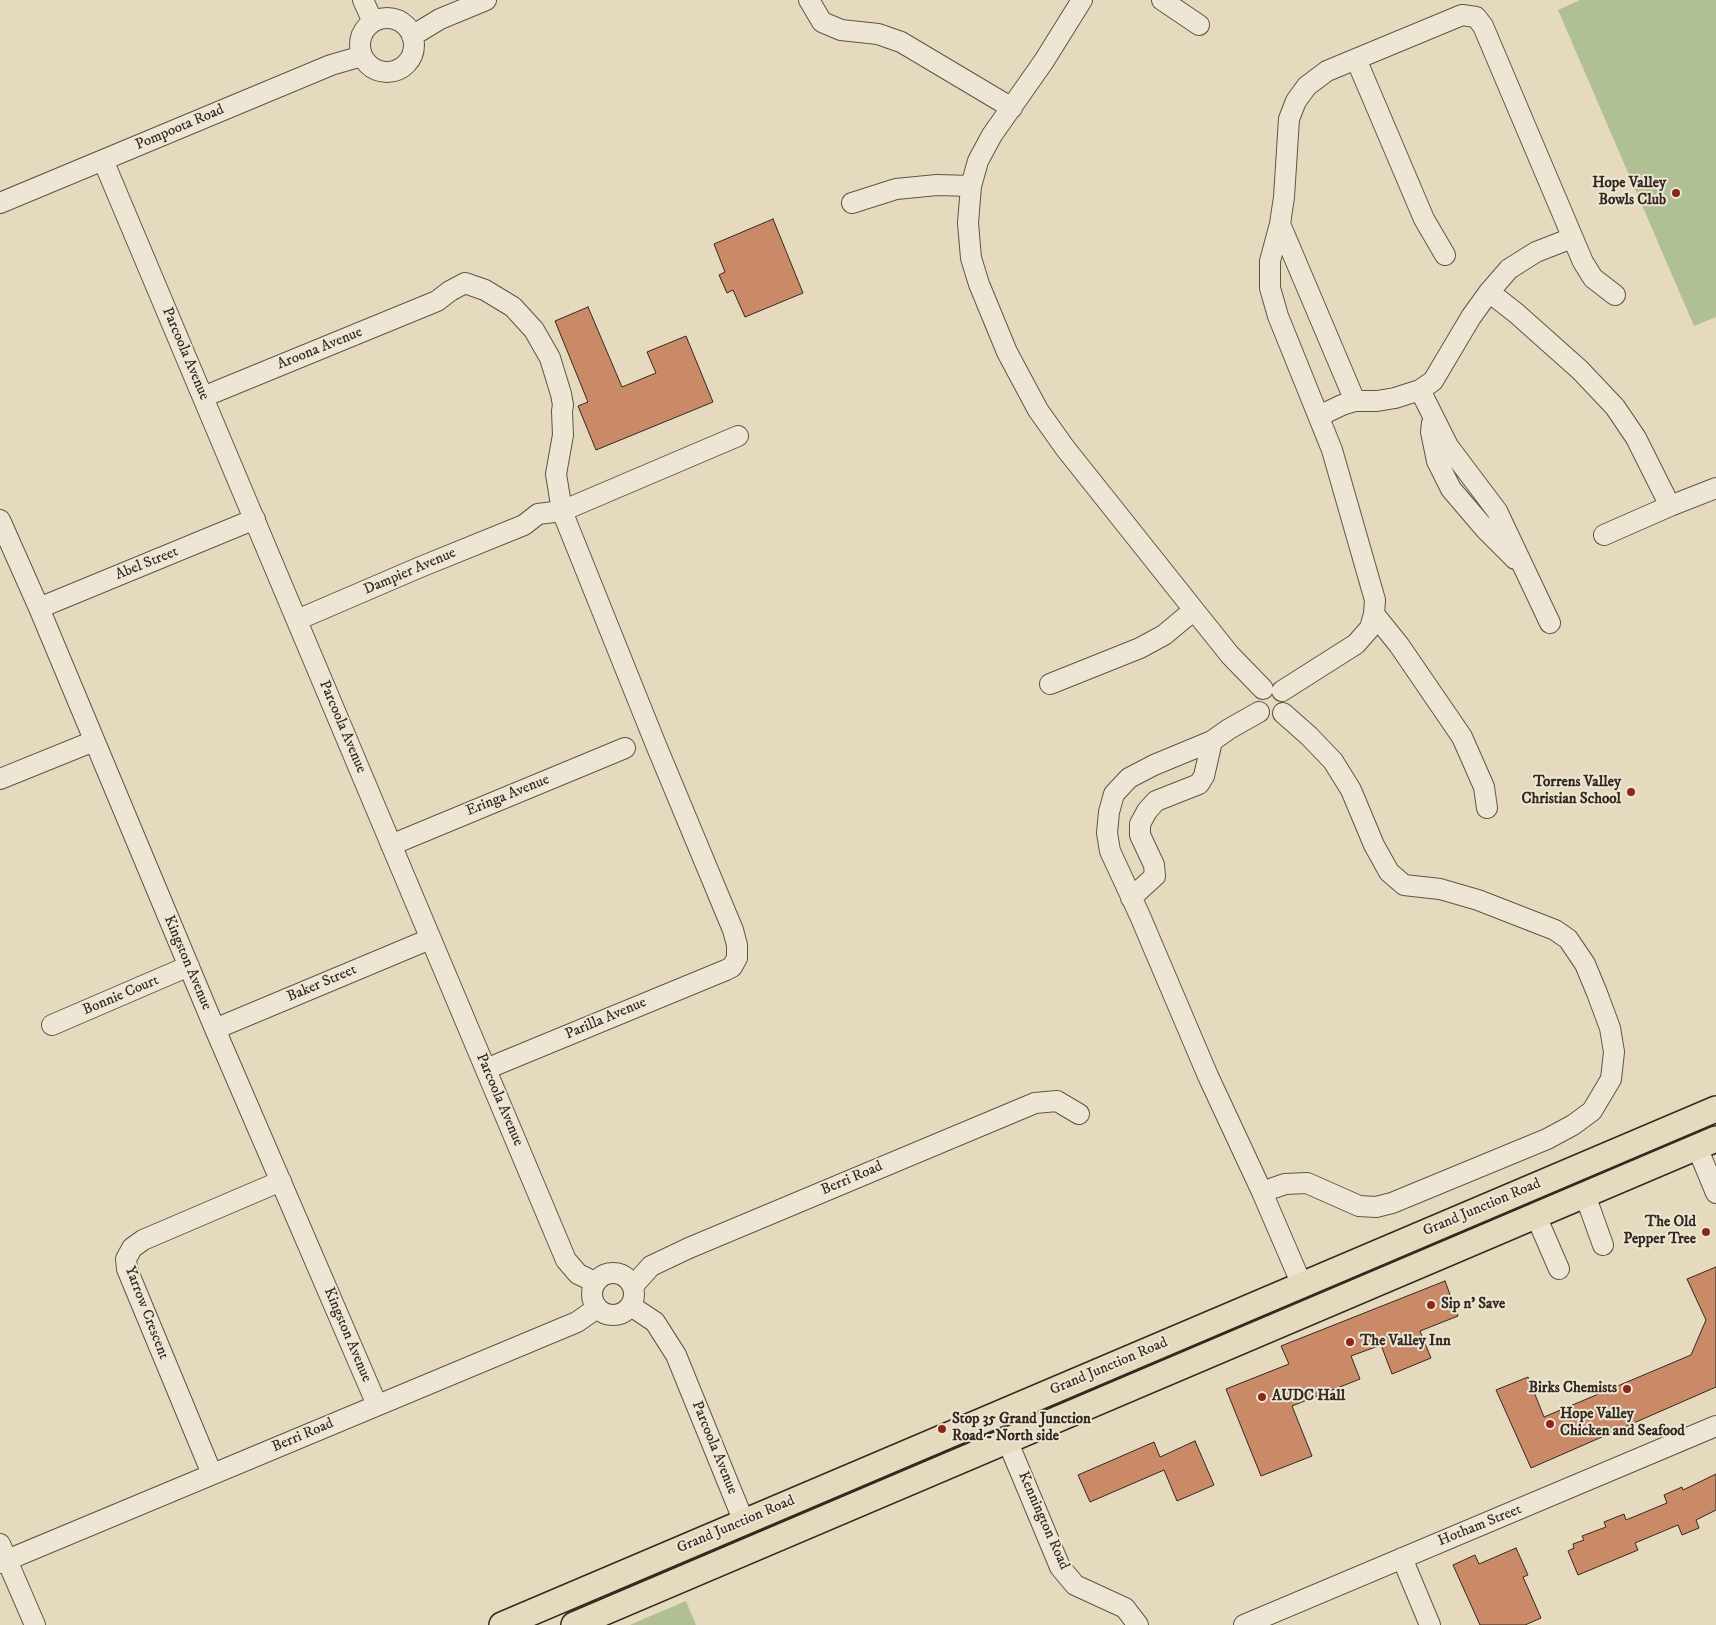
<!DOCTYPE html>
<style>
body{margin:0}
canvas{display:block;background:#e5d9be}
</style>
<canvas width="1716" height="1625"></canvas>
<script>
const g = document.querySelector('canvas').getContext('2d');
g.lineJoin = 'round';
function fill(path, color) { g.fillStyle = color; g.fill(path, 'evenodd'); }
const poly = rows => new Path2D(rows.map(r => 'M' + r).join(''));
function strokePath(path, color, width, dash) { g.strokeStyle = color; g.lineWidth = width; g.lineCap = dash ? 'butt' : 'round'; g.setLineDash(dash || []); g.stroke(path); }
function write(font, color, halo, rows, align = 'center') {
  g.font = font + ' "IM FELL DW Pica",serif'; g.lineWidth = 4; g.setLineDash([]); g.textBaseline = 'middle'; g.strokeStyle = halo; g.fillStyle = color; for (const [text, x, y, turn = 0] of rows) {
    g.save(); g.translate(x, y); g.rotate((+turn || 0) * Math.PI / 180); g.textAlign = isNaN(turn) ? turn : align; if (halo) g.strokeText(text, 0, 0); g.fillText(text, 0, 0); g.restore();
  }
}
const green = poly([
 [1580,0,1716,0,1716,317,1694,326,1558,10],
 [686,1601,696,1625,630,1625,641,1620]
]);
const building = poly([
 [773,219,803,293,745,317,733,290,727,293,719,275,725,272,714,244,773,219],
 [588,307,622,387,656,373,647,352,686,336,713,402,596,450,578,406,588,402,555,321,588,307],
 [1716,1267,1716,1387,1531,1468,1496,1390,1528,1377,1544,1417,1691,1355,1706,1320,1687,1279,1716,1267],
 [1445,1281,1458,1316,1420,1331,1431,1358,1392,1374,1381,1345,1351,1356,1360,1379,1292,1406,1312,1456,1261,1476,1226,1389,1289,1364,1281,1346,1445,1281],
 [1195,1441,1214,1485,1177,1501,1164,1470,1090,1502,1078,1475,1154,1442,1160,1457,1195,1441],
 [1716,1474,1716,1510,1696,1520,1699,1528,1682,1535,1678,1525,1635,1543,1638,1550,1578,1575,1568,1551,1574,1548,1573,1544,1584,1540,1582,1536,1606,1527,1604,1522,1624,1514,1626,1520,1667,1503,1664,1495,1682,1487,1683,1490,1716,1474],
 [1516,1548,1528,1575,1523,1577,1541,1618,1525,1625,1480,1625,1453,1565,1475,1555,1479,1564,1516,1548]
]);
const minor = poly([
 [363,0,373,22],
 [809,0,822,22,841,30,878,34,901,42,1012,108],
 [1082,0,1044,61,992,135,978,161,971,186,968,223,971,258,979,284,1007,352,1038,410,1065,448,1194,610,1230,655,1263,689],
 [1162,0,1199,25],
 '360 45a27 27 0 1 1 54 0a27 27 0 1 1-54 0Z',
 [412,36,440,19,486,0],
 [1356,59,1424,219,1445,255],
 [103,160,566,1260,578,1274,595,1282],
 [0,203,331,65,362,56],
 [852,203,896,189,937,185,971,186],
 [1280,224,1355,401],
 [1489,292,1516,313,1580,370,1615,407,1636,438,1670,506],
 [1420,390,1448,446,1497,511,1550,623],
 [203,397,437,301,450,291,465,283,485,290,513,307,534,330,550,358,561,394,563,405,562,411,563,435,556,474,562,511,738,436],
 [1319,416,1342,405,1355,401,1377,401,1395,398,1420,390,1433,381,1471,317,1489,292,1509,269,1536,252,1572,238],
 [1432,423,1431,432,1437,461,1451,489,1486,530,1515,559],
 [0,520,39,608,215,1029,377,1405],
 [1604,535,1670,506,1716,488],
 [39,608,255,519],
 [1374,614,1399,645,1462,737,1484,787,1487,808],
 [297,620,418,568,524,525,538,514,562,511,656,745,733,930,737,945,737,958,732,967,726,970,486,1069],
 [1050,684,1140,648,1164,635,1194,610],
 [1282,691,1356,644,1370,628,1374,614,1375,600,1332,450,1278,316,1270,288,1270,261,1280,224,1284,197,1289,119,1296,101,1307,86,1327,71,1462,15,1476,17,1483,26,1583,262,1593,278,1615,295],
 [1259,712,1229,729,1212,741,1154,765,1129,778,1114,794,1109,812,1107,833,1110,851,1140,916,1208,1076,1262,1192,1302,1285],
 [0,779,94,741],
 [391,845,625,748],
 [1131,898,1155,876,1154,865,1140,835,1140,824,1147,811,1156,801,1199,784,1204,776,1212,741],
 [52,1025,189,966],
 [215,1029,430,939],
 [1697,1147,1716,1193],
 [1262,1192,1285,1184,1307,1183,1359,1206,1376,1207,1392,1203,1547,1139,1573,1125,1592,1111,1611,1079,1614,1052,1610,1028,1597,993,1585,964,1568,939,1555,930,1478,900,1440,889,1404,885,1389,872,1374,845,1351,790,1333,761,1309,736,1283,713],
 [1585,1195,1603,1245],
 [1536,1216,1559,1269],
 '592 1294a21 21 0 1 1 42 0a21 21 0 1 1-42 0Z',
 [633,1286,651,1266,689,1248,1035,1103,1057,1101,1079,1114],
 [631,1306,655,1322,676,1355,744,1522],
 [1007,1440,1060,1567,1075,1585,1125,1608,1138,1625],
 [212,1474,127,1269,126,1259,132,1248,143,1240,281,1181],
 [0,1544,35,1625],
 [1402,1558,1430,1625],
 [0,1563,577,1322,597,1308],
 [1244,1625,1716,1426]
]);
const major = poly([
 [502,1625,1716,1109],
 [574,1625,1716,1139]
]);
const markers = [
 [1676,193,5,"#8f2418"],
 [1631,792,5,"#8f2418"],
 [1706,1232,5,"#8f2418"],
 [1431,1305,5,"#8f2418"],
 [1350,1342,5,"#8f2418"],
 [1627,1389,5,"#8f2418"],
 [1262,1397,5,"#8f2418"],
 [1550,1424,5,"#8f2418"],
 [942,1429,5,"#8f2418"]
];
const streetNames = [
 ["Pompoota Road",180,128,-23],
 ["Aroona Avenue",320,349,-22],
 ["Parcoola Avenue",185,354,67],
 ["Abel Street",147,564,-22],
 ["Dampier Avenue",410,572,-23],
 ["Parcoola Avenue",342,727,67],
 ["Eringa Avenue",508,796,-22],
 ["Kingston Avenue",187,963,67],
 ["Baker Street",322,984,-23],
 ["Bonnie Court",121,996,-23],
 ["Parilla Avenue",606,1019,-23],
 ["Parcoola Avenue",499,1100,67],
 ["Berri Road",852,1179,-23],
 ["Grand Junction Road",1482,1208,-23],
 ["Yarrow Crescent",146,1313,69],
 ["Kingston Avenue",347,1335,67],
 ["Grand Junction Road",1109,1367,-23],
 ["Berri Road",303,1436,-23],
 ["Parcoola Avenue",714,1448,68],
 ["Kennington Road",1043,1521,66],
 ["Grand Junction Road",736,1525,-23],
 ["Hotham Street",1480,1526,-22]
];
const poiNames = [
 ["Hope Valley",1666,184,"right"],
 ["Bowls Club",1666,201,"right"],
 ["Torrens Valley",1621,783,"right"],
 ["Christian School",1621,800,"right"],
 ["The Old",1696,1223,"right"],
 ["Pepper Tree",1696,1240,"right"],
 ["Sip n' Save",1441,1305],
 ["The Valley Inn",1360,1342],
 ["Birks Chemists",1617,1389,"right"],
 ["AUDC Hall",1272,1397],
 ["Hope Valley",1560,1415],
 ["Chicken and Seafood",1560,1432],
 ["Stop 35 Grand Junction",952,1420],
 ["Road - North side",952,1437]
];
fill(green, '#b1c094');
fill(building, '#cb8a67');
strokePath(building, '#32291f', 1);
strokePath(minor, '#5f5547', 22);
strokePath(major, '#32291f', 28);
strokePath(minor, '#eee6d5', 20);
strokePath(major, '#e5d9be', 25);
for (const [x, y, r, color] of markers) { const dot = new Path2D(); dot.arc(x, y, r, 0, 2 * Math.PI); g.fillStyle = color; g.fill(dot); strokePath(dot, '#eee6d5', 2); }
write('15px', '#32291f', '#eee6d5', streetNames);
write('bold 15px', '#32291f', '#eee6d5', poiNames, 'left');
</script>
